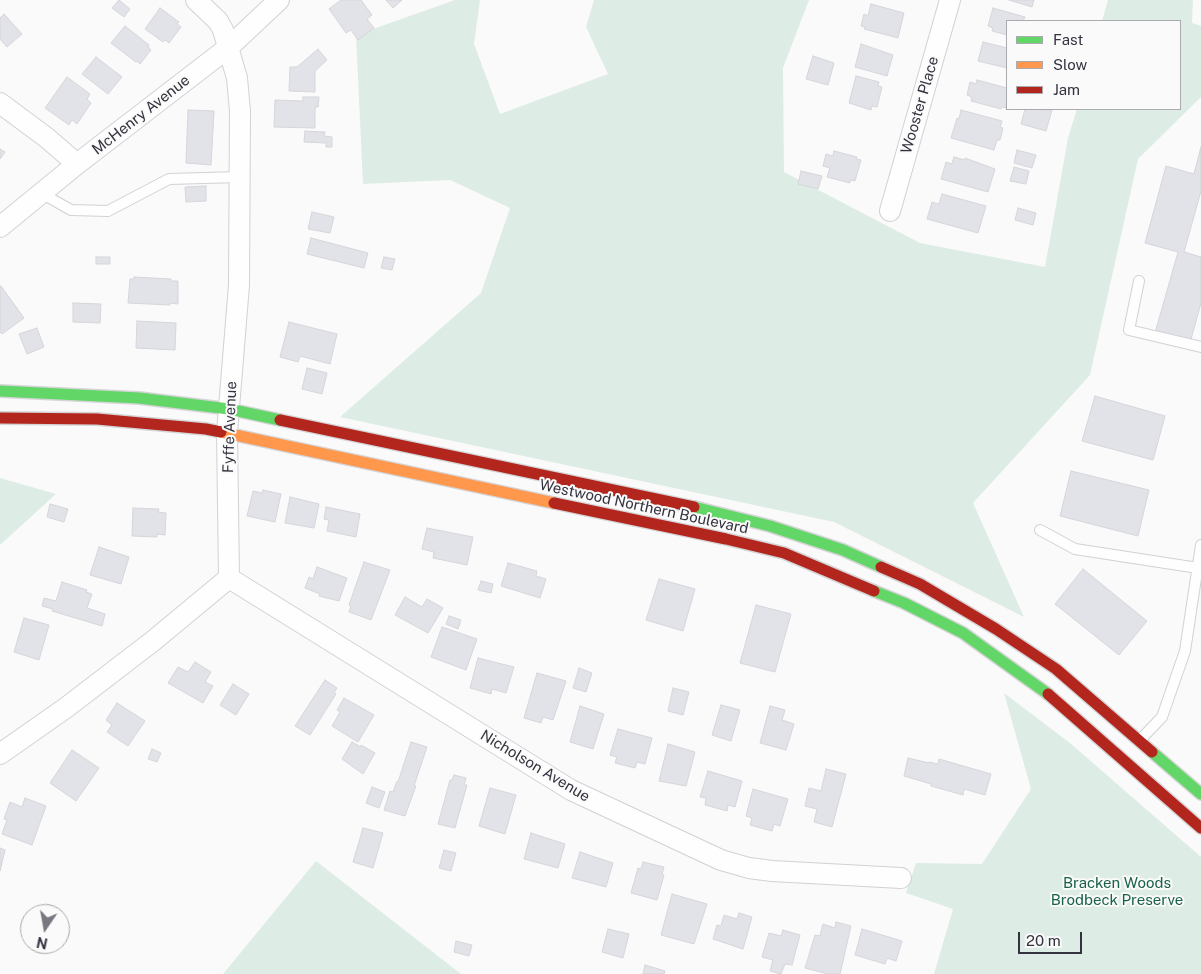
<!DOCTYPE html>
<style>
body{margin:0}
#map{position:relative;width:1201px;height:974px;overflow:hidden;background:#fafafa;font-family:"Public Sans",sans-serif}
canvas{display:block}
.legend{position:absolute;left:1006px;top:20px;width:175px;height:90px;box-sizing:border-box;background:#fafafa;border:1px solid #aaaaaf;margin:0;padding:6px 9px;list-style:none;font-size:15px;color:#33323e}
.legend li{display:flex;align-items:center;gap:10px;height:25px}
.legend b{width:25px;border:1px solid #aaaaaf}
.north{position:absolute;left:20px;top:904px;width:50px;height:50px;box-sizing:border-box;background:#fafafa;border:1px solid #aaaaaf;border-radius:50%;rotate:192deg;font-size:14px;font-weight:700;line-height:20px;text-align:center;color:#33323e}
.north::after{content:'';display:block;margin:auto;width:18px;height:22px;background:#797880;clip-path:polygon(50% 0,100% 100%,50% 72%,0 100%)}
.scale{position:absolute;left:1018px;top:932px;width:64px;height:22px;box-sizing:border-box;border:2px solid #33323e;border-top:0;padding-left:6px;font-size:15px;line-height:18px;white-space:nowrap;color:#33323e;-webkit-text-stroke:4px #fafafa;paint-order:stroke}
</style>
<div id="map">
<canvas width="1201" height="974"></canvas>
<ul class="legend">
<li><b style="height:6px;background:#63d668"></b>Fast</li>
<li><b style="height:6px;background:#ff974d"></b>Slow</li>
<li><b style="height:6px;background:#b3261e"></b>Jam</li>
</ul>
<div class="north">N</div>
<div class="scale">20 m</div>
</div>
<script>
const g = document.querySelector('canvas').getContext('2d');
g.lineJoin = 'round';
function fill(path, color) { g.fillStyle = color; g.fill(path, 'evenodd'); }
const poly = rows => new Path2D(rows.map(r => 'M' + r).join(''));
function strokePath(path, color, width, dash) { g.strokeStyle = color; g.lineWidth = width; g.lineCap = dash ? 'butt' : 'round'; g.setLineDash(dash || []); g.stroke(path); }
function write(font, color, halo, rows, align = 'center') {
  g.font = font + ' "Public Sans",sans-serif'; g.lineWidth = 4; g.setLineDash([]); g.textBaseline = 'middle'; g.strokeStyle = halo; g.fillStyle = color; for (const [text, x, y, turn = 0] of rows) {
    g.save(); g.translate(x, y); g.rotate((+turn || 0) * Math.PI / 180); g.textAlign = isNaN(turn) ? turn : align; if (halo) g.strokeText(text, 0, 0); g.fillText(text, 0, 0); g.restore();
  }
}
const green = poly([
 [455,0,480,0,474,44,500,114,608,74,586,27,594,0,809,0,783,68,784,172,920,243,1045,267,1068,138,1077,109,1180,109,1180,21,1102,21,1108,0,1193,0,1192,23,1201,26,1201,97,1138,159,1090,375,973,503,1024,617,834,522,340,417,481,293,510,208,450,180,363,184,356,35],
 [0,478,56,494,0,545],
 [1004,693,1070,743,1201,857,1201,974,934,974,953,909,906,893,916,863,982,864,1031,789],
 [316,861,461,974,223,974]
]);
const building = poly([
 [119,0,130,9,124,17,112,8,119,0],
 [341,0,361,0,372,15,367,19,374,28,358,40,351,30,346,33,329,9,341,0],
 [386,0,402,0,393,8,386,0],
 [1009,0,1034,0,1032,7,1009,0],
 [871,4,904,13,898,38,864,29,865,27,861,26,864,14,868,16,871,4],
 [160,8,179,22,177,24,181,27,169,43,165,40,163,42,145,29,160,8],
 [993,8,1025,17,1023,21,1007,21,1007,35,992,31,993,28,988,26,993,8],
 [4,14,22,34,7,47,0,39,0,18,4,14],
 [125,26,149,45,148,47,151,50,140,64,137,61,136,62,111,43,125,26],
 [983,42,1007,48,1007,68,978,61,983,42],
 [861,44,893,55,887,76,855,67,861,44],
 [318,49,327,60,315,71,315,92,289,91,290,67,297,67,318,49],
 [813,56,834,63,828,85,806,79,813,56],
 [96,57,122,77,108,94,82,74,96,57],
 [856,76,879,82,878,86,882,87,877,107,872,106,871,110,849,103,856,76],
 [67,77,90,94,87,99,91,103,77,124,72,120,69,125,45,108,67,77],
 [977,80,1007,88,1006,108,1002,107,1001,109,971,101,972,97,967,95,970,82,976,84,977,80],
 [303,97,319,97,318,107,315,107,315,128,274,127,275,100,303,101,303,97],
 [1025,109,1052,110,1046,131,1021,124,1025,109],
 [188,110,214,111,211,165,186,163,188,110],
 [961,110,1002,121,1000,127,1003,128,1000,140,997,140,994,150,951,138,957,118,959,119,961,110],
 [305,131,325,132,324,136,332,137,332,147,326,147,326,143,304,142,305,131],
 [1201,147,1201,191,1184,252,1201,257,1201,303,1190,343,1155,333,1178,252,1145,243,1166,166,1194,174,1201,147],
 [0,149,5,152,0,159,0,149],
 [1017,150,1036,155,1032,168,1014,163,1017,150],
 [834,151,857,157,856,159,861,160,855,181,850,180,850,183,827,177,830,168,823,166,826,154,833,156,834,151],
 [954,157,965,160,965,158,995,169,988,192,941,179,946,162,952,164,954,157],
 [1014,167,1029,171,1026,184,1010,181,1014,167],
 [801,171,822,176,818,189,798,184,801,171],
 [206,186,206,201,186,202,185,187,206,186],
 [942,194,986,206,978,233,927,219,932,202,939,204,942,194],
 [1018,208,1036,213,1033,225,1015,220,1018,208],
 [312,212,334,217,330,233,308,229,312,212],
 [311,238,368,253,364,268,307,254,311,238],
 [96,257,110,257,110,264,96,264,96,257],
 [384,257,395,259,392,270,381,268,384,257],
 [134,277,171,279,171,281,178,281,178,304,170,303,170,305,128,303,130,279,134,279,134,277],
 [1,286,24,318,2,334,0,332,0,287,1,286],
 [73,303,101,304,100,323,73,322,73,303],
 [137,321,176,323,175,350,136,348,137,321],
 [289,322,337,334,330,364,300,356,298,362,280,357,289,322],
 [37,328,44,347,27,354,19,334,37,328],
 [307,368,327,373,322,394,302,389,307,368],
 [1095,396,1165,416,1153,460,1082,441,1095,396],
 [1071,471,1149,490,1138,536,1060,516,1071,471],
 [263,490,281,494,275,522,247,516,253,491,262,493,263,490],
 [290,497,319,504,314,528,285,523,290,497],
 [50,504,68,509,64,522,47,517,50,504],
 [326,507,360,514,356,537,327,531,329,520,324,519,326,507],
 [133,508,159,509,158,512,166,513,165,535,157,534,157,537,132,536,133,508],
 [427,528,473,537,467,565,433,558,434,552,422,549,427,528],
 [99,547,129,557,121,584,90,575,99,547],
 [364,562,390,570,371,620,349,612,351,606,349,605,364,562],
 [508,563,537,571,536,576,546,579,540,598,501,586,508,563],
 [317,567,347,578,339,601,319,596,320,594,305,588,309,577,313,579,317,567],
 [1083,569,1147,621,1119,655,1055,604,1083,569],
 [659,579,695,589,683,631,646,620,659,579],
 [481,581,493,584,491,593,478,590,481,581],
 [62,582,87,590,86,592,92,594,87,608,105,614,102,626,52,611,53,609,42,606,44,598,56,601,62,582],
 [405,597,422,607,427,599,443,608,428,633,395,615,405,597],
 [756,605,791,614,775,672,740,663,756,605],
 [449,616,461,620,458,629,446,624,449,616],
 [24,618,49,625,39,660,14,652,24,618],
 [442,627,477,639,466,670,431,657,442,627],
 [478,658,514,667,506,693,492,689,491,694,470,688,478,658],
 [195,662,211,672,205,682,213,686,203,703,168,683,178,667,188,672,195,662],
 [579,668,592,673,586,692,573,688,579,668],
 [537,673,566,681,553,720,543,717,541,723,524,718,537,673],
 [325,680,337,688,334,693,336,694,310,735,295,726,325,680],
 [233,684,249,694,236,715,220,705,233,684],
 [673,688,689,692,683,715,668,711,673,688],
 [344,698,374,715,358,742,332,726,340,712,337,710,344,698],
 [117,703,145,721,128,746,107,732,112,725,106,720,117,703],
 [721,705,740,710,731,741,712,735,721,705],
 [580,706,604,714,593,749,570,742,580,706],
 [770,706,785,710,782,720,794,724,786,750,760,743,770,706],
 [618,729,652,738,645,764,637,762,635,768,615,763,617,757,610,755,618,729],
 [352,742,361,747,361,745,375,753,363,774,342,759,352,742],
 [411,742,427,747,414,786,416,786,405,816,384,810,390,791,393,792,397,781,398,782,411,742],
 [668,744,695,752,686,786,659,781,668,744],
 [152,749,161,753,157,762,148,759,152,749],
 [72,750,99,768,76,801,50,783,72,750],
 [908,758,929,763,929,762,938,764,939,759,991,774,985,795,964,789,963,795,931,786,931,784,904,776,908,758],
 [826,769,846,774,832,827,814,822,817,809,805,806,809,788,821,791,826,769],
 [708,771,742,781,735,807,728,805,727,811,705,805,706,798,700,797,708,771],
 [454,775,466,778,464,785,467,785,455,828,438,824,450,780,452,780,454,775],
 [372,787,385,792,379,808,366,803,372,787],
 [490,788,516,795,505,834,479,826,490,788],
 [753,789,788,799,780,826,774,824,772,831,750,825,752,818,746,816,753,789],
 [25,798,46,806,32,845,2,834,7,820,4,819,10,802,22,807,25,798],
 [363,828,383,833,373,868,353,862,363,828],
 [531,833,565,844,558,868,524,859,531,833],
 [0,848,5,850,0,871,0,848],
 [444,850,456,853,451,871,439,868,444,850],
 [580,852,613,863,606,887,572,878,580,852],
 [643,862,664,867,662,874,664,875,657,900,631,893,638,868,641,869,643,862],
 [672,894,707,904,694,944,661,935,672,894],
 [739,913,752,917,743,949,713,939,717,925,721,926,724,915,737,919,739,913],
 [836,922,851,926,840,974,828,974,805,968,815,935,820,936,823,924,835,928,836,922],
 [608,929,629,934,623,958,602,952,608,929],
 [862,929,902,941,896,961,887,958,885,964,855,955,862,929],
 [783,930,800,935,792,965,785,964,781,974,770,971,773,960,762,957,769,933,781,936,783,930],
 [456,941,472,945,469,956,454,952,456,941],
 [645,965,665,971,664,974,643,974,645,965]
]);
const lane = poly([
 [41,193,71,210,108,211,169,179,240,177],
 [1139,281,1129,330,1201,347],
 [1040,530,1075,549,1198,568],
 [1140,740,1162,717,1185,651,1201,545]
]);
const street = poly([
 [196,0,218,21,223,30,237,78,240,111,239,285,227,432,229,578],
 [0,103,47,138,77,164],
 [890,211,950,0],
 [0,227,77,164,229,47,279,0],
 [229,578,571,790,721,860,749,868,772,871,901,878],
 [0,754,67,707,153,641,229,578]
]);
const fast = poly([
 [0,391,139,398,229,409,280,420],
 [694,507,770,526,843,550,881,567],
 [874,591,904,603,963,633,1048,694],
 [1152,752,1201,794]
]);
const slow = poly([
 [221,432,554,503]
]);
const jam = poly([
 [0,418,97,419,206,429,221,432],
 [280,420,694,507],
 [554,503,726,539,784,553,874,591],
 [881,567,920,584,996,629,1056,669,1152,752],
 [1048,694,1201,828]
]);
const streetNames = [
 ["Wooster Place",920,105,-74],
 ["McHenry Avenue",141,115,-38],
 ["Fyffe Avenue",230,427,-88],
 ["Westwood Northern Boulevard",644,507,12],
 ["Nicholson Avenue",535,766,31]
];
const parkNames = [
 ["Bracken Woods",1117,883],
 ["Brodbeck Preserve",1117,900]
];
fill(green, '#ddede6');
fill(building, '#e2e2e9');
strokePath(building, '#d5d5da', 1);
strokePath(lane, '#d1d1d7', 12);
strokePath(street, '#d1d1d7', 22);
strokePath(fast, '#d5d4d7', 14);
strokePath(slow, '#d5d4d7', 14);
strokePath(jam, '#d5d4d7', 14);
strokePath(lane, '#fefefe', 10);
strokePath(street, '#fefefe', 20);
strokePath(fast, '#63d668', 11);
strokePath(slow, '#ff974d', 11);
strokePath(jam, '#b3261e', 11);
write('15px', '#33323e', '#fafafa', streetNames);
write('15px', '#186247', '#fafafa', parkNames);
</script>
